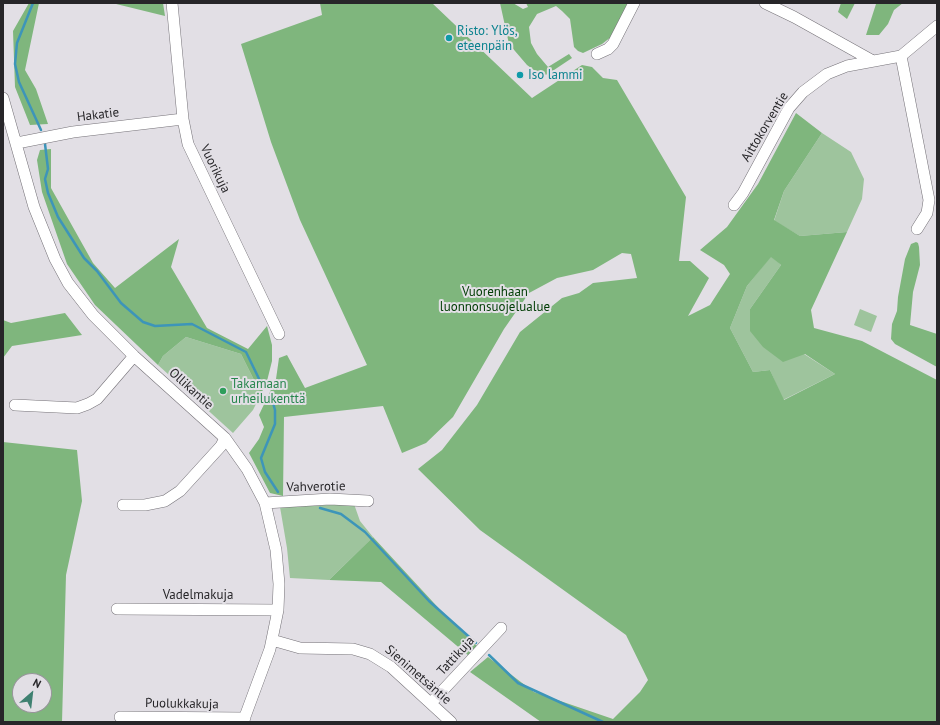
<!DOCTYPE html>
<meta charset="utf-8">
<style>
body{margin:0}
#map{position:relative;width:940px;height:725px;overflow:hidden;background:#e2dfe5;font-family:"PT Sans",sans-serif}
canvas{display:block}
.frame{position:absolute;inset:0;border:4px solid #272629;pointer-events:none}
.north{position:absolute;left:12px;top:673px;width:40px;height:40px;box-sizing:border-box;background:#e2dfe5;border:1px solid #97959a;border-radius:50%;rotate:28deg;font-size:11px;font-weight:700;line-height:16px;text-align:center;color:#272629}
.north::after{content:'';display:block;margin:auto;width:14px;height:18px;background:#3f8171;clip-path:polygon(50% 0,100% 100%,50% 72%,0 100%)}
</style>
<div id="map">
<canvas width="940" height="725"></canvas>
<div class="frame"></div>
<div class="north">N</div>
</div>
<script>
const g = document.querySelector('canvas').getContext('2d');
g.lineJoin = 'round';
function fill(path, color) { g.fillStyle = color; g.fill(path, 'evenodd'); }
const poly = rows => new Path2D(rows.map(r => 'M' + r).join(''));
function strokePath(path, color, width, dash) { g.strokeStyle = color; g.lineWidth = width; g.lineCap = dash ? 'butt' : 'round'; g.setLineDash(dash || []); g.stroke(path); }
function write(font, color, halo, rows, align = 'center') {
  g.font = font + ' "PT Sans",sans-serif'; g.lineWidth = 4; g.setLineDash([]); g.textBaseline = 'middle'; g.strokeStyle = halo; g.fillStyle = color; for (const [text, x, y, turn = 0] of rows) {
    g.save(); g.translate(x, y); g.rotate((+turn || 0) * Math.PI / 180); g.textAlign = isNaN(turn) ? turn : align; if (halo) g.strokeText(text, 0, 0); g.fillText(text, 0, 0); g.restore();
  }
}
const green = poly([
 [822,133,851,152,864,179,862,199,847,232,800,236,774,221,784,191],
 [771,256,781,265,750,309,804,354,835,374,783,400,770,370,753,372,730,328,747,286],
 [860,309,877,316,871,332,854,325],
 [186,337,241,354,261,394,253,410,233,433,158,365,163,356],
 [354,504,360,521,373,537,329,580,290,578,287,548,280,507]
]);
const forest = poly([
 [29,3,39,3,25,70,36,89,48,124,30,125,15,87,13,31],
 [112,3,163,3,165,16],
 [320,3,432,3,532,98,582,65,592,67,603,78,617,80,686,197,679,261,690,261,709,278,688,316,710,305,730,274,724,265,700,250,727,227,758,184,796,113,822,133,784,191,774,220,800,236,847,232,811,310,814,328,862,341,937,380,937,722,541,722,470,672,488,657,534,692,613,719,640,692,648,680,626,635,480,530,418,469,442,450,477,405,520,332,562,298,579,293,593,283,637,278,631,254,622,253,593,270,557,278,529,293,504,329,453,417,426,443,402,453,383,406,284,417,283,496,270,493,249,453,259,439,264,427,259,415,276,379,279,358,287,355,305,388,367,365,300,220,271,142,241,44,322,15],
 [771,257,781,265,750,309,750,331,763,347,783,362,805,354,835,374,784,400,770,370,753,372,730,328,747,286],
 [500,3,513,3,523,9,528,7,526,3,629,3,611,37,602,44,583,53,578,51,574,47,570,19,562,11,556,6,537,14,529,27,531,43,537,54,548,67,569,54,572,58,548,74,542,76,527,65,509,44],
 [841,3,855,3,847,19,838,12],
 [874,3,903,3,894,10,888,24,879,35,866,35,876,4],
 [51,149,51,188,93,263,115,288,179,239,171,267,207,328,248,349,267,326,272,345,272,361,267,381,261,394,241,354,186,337,163,356,158,365,95,305,67,264,42,192,37,160,40,150],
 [916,242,918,243,919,247,920,265,913,292,910,325,937,334,937,367,895,344,891,339,892,324,897,311,898,297,905,259,911,244],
 [65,313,82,335,12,346,3,358,3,320,11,323],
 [3,442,77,450,82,501,66,575,62,722,3,722],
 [20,681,44,681,44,705,20,705],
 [373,537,445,615,478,647,469,656,381,582,329,580]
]);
const stream = poly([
 [33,3,17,43,15,64,19,82,41,130],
 [45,144,48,169,45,179,48,193,58,217,84,258,97,271,121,303,143,322,155,326,192,324,246,352,263,387],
 [271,396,275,410,275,424,261,458,265,472,278,492],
 [320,508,341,514,365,532,429,601,476,643],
 [489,655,518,683,603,722]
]);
const minor = poly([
 [172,3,183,119,188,144,279,334],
 [765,3,794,17,873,61],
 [597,54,608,49,613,44,634,3],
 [901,56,929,200,927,213,917,229],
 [3,98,34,207,55,259,68,283,93,315,134,356,225,438,247,469,265,503,276,550,279,584,278,610,270,649,243,722],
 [17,143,73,132,183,119],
 [734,205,743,193,789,108,803,92,827,74,847,66,901,56,937,26],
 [15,405,77,408,88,404,97,399,134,356],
 [265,503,330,499,368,501],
 [123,505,145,505,165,501,180,491,221,446,225,438],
 [117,609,278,610],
 [272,640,300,648,353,649,370,654,391,667,451,722],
 [431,703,501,628],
 [120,717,245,718]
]);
const markers = [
 [449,38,4,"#0f9aa8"],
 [520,75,4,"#0f9aa8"],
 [223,391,4,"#2e9e5b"]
];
const cultureNames = [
 ["Risto: Ylös,",457,31],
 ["eteenpäin",457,46],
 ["Iso lammi",528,75]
];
const streetNames = [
 ["Hakatie",98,115,-7],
 ["Aittokorventie",765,127,-59],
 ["Vuorikuja",215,169,64],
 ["Ollikantie",191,389,42],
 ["Vahverotie",316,487,-1],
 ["Vadelmakuja",198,595],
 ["Tattikuja",456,656,-47],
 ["Sienimetsäntie",418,675,41],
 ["Puolukkakuja",182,704,1]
];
const parkNames = [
 ["Vuorenhaan",495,292],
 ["luonnonsuojelualue",495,307]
];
const leisureNames = [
 ["Takamaan",231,384],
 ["urheilukenttä",231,399]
];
fill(green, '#9ec49d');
fill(forest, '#7fb67d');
strokePath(stream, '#3d95b9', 2.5);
strokePath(minor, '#757278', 12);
strokePath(minor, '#fff', 11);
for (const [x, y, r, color] of markers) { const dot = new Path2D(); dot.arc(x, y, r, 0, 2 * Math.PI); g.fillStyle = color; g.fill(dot); strokePath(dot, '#e2dfe5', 1.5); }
write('13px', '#0d838f', '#e2dfe5', cultureNames, 'left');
write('13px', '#272629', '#e2dfe5', streetNames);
write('13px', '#003d04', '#e2dfe5', parkNames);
write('13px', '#27864d', '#e2dfe5', leisureNames, 'left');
</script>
